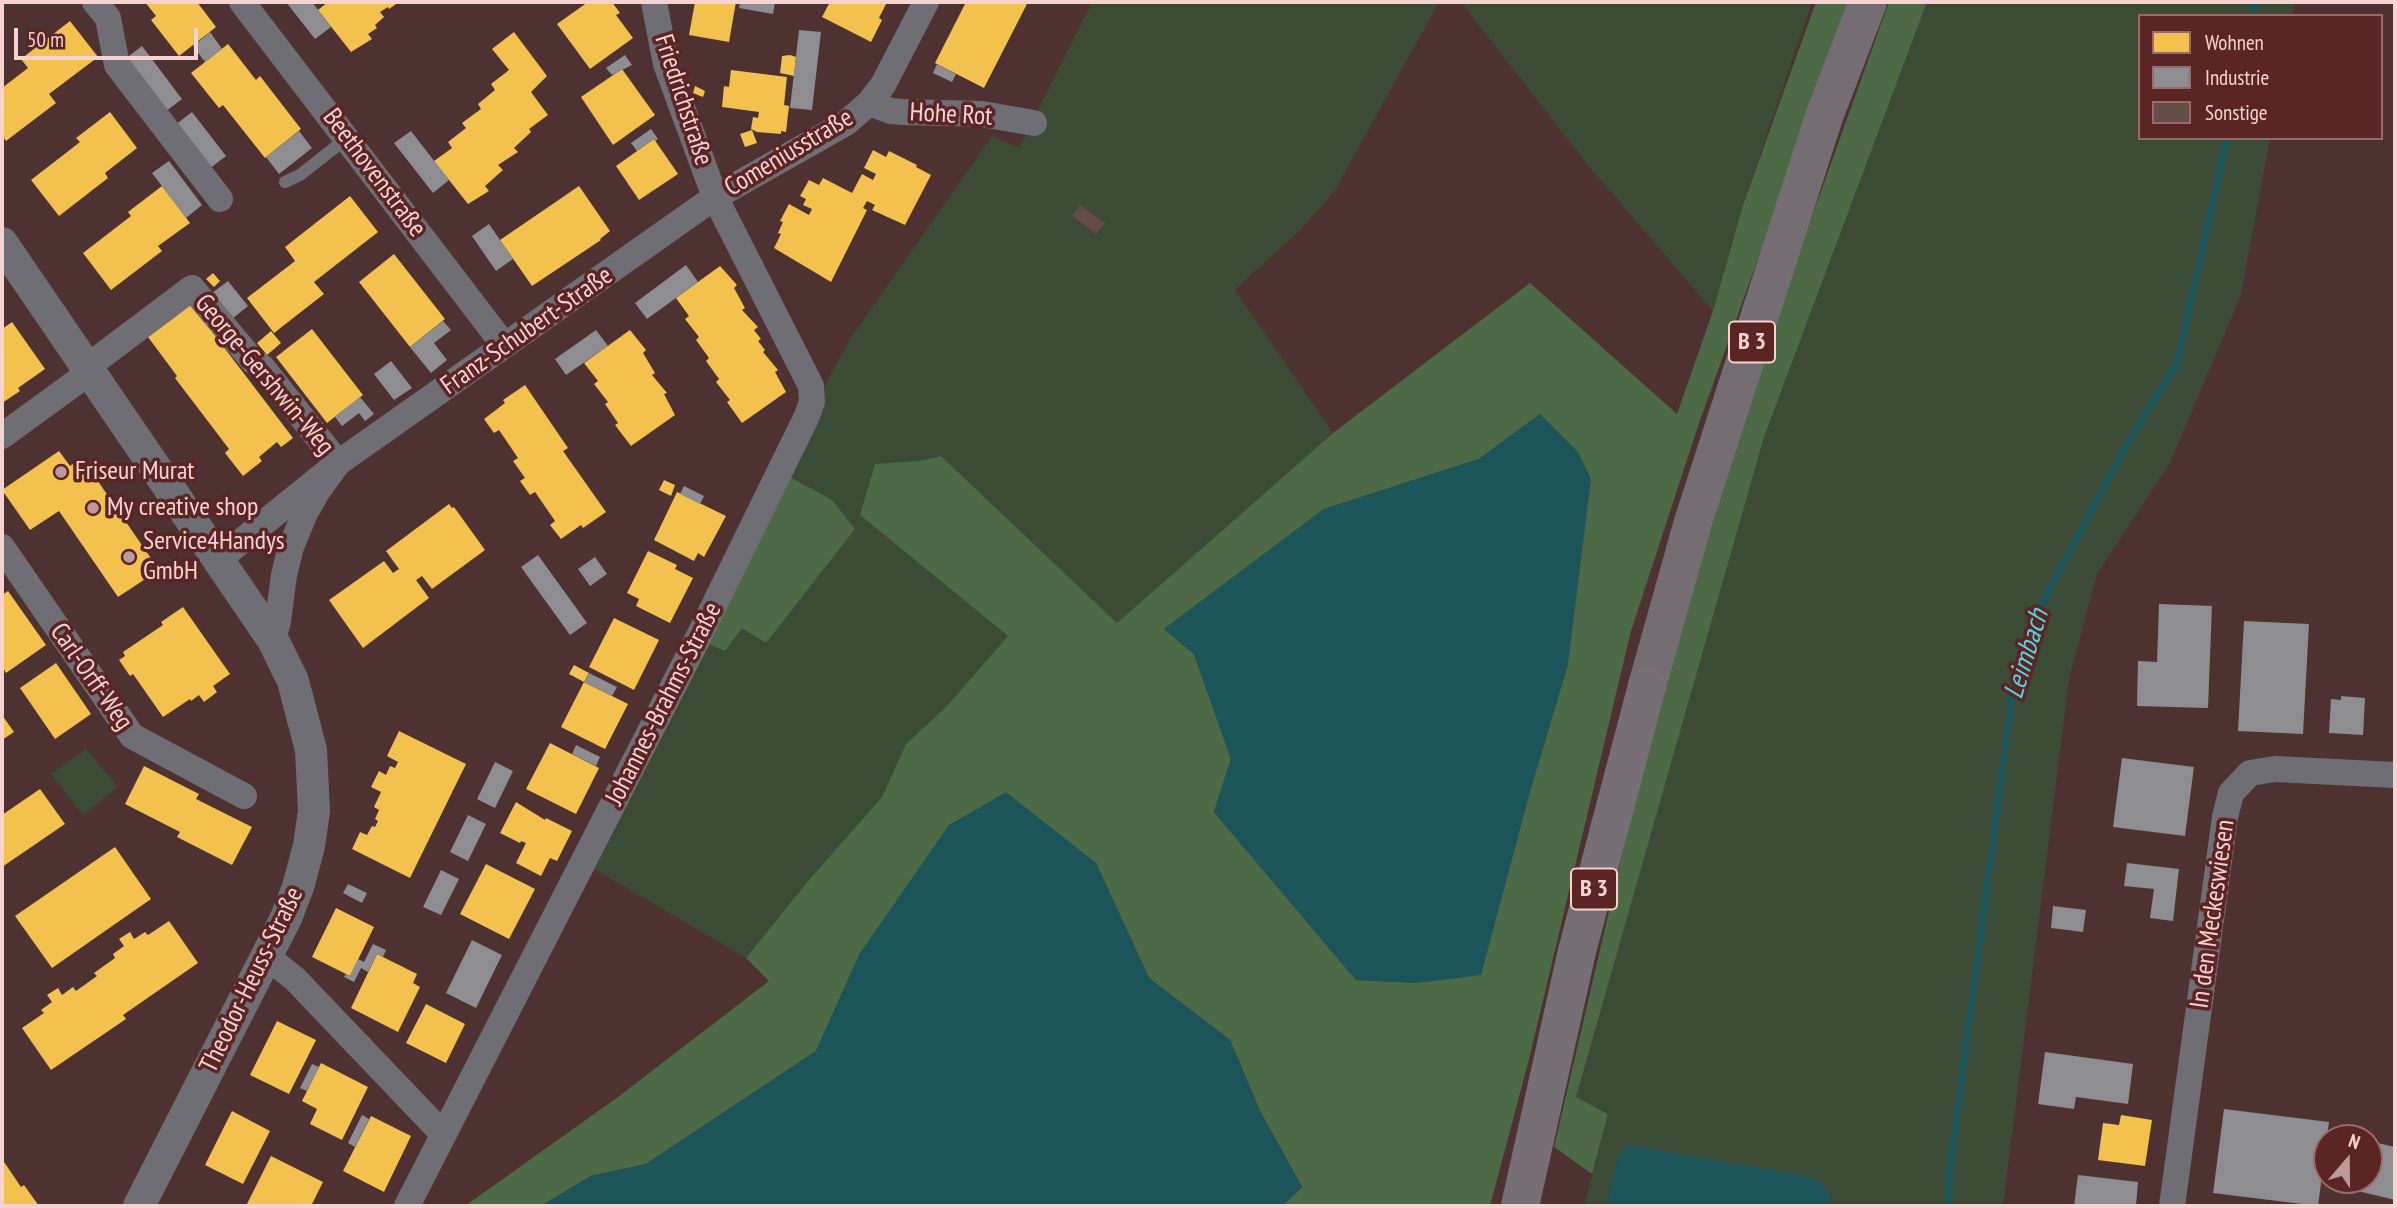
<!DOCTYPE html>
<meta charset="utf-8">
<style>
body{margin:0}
#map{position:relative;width:2397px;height:1208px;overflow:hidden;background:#4e3232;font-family:"PT Sans Narrow",sans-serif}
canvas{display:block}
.frame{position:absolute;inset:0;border:4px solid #f6d2d0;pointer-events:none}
.legend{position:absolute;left:2138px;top:14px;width:245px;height:126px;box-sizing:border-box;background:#5b2525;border:2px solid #996a69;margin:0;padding:9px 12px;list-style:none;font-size:21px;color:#f6d2d0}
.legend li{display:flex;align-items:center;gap:14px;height:35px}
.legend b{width:35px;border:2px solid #996a69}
.north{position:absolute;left:2313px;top:1124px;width:70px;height:70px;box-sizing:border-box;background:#5b2525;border:2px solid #996a69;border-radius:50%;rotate:20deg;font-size:19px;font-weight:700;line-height:28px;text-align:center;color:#f6d2d0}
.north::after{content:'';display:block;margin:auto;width:24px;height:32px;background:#bb9a99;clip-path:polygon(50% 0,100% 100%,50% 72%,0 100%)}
.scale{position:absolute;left:14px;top:28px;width:184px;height:32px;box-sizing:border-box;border:4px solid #f6d2d0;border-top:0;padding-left:9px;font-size:21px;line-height:24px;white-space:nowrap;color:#f6d2d0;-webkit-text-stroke:5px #5b2525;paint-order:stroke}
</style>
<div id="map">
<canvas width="2397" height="1208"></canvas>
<div class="frame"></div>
<ul class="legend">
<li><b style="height:19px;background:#f2c14e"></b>Wohnen</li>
<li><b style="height:19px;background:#8d8d92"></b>Industrie</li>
<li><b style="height:19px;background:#644c48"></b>Sonstige</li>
</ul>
<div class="north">N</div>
<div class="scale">50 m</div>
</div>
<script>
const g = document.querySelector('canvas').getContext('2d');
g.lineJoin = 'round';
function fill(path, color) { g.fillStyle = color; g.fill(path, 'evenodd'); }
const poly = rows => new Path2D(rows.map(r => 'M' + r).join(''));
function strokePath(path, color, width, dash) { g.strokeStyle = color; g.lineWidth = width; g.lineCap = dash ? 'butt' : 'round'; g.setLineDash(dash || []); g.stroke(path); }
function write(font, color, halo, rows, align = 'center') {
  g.font = font + ' "PT Sans Narrow",sans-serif'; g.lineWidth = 7; g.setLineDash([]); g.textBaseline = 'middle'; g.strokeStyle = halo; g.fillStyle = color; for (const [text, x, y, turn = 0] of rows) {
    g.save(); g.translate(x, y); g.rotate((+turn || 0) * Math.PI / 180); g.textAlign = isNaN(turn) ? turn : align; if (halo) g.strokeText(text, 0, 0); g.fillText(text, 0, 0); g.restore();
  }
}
const green = poly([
 [1092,2,1439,2,1334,192,1302,228,1235,290,1333,433,1117,623,941,456,919,461,860,515,1008,636,947,706,906,744,882,797,808,881,746,958,589,866,705,642,832,500,790,477,826,383,850,339,992,136,1019,148],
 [1461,2,1812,2,1743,205,1713,311,1586,163],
 [1927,2,2295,2,2292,16,2140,16,2140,138,2270,138,2241,295,2170,463,2097,574,2069,679,2003,1206,1831,1206,1830,1191,1618,1157,1606,1206,1584,1206,1608,1114,1576,1097,1764,437],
 [86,749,118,787,83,815,51,774]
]);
const forest = poly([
 [1816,2,1850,2,1698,426,1631,631,1529,1059,1490,1206,1282,1206,1302,1187,1260,1111,1230,1040,1149,978,1096,863,860,953,816,1051,646,1164,591,1176,541,1206,465,1206,618,1097,769,981,746,958,808,881,882,797,906,744,947,706,1008,636,860,515,875,464,919,461,941,456,1117,623,1333,433,1530,283,1677,414,1713,311,1743,205],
 [1540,414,1568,664,1533,781,1417,983,1356,980,1214,812,1231,759,1194,654,1164,629,1324,509,1479,459],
 [1889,2,1927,2,1764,437,1576,1097,1608,1114,1592,1174,1554,1147,1647,749,1724,474,1801,247],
 [790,477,832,500,855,529,766,643,742,628,725,651,705,642]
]);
const water = poly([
 [1540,414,1578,452,1591,479,1568,664,1533,781,1481,975,1417,983,1356,980,1214,812,1231,759,1194,654,1164,629,1324,509,1479,459],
 [1006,792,1096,863,1149,978,1230,1040,1260,1111,1302,1187,1282,1206,541,1206,591,1176,646,1164,816,1051,860,953,949,825],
 [1627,1145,1815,1178,1830,1192,1831,1206,1606,1206,1618,1157]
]);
const homes = poly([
 [145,2,197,2,216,27,179,56,151,20,156,16],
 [328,2,399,2,389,9,388,7,380,12,384,17,375,25,377,28,368,34,372,39,351,52,318,10],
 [588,2,612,2,620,13,616,15,633,38,590,69,557,24],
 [695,2,736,2,729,42,689,35],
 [830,2,887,2,879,18,882,20,871,42,822,17],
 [966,2,1028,2,984,88,935,63],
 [70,21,98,57,49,94,56,103,6,141,2,135,2,88,28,68,21,59],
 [514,32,547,76,531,92,548,115,529,129,531,132,514,148,518,152,498,165,503,170,485,186,489,191,468,204,434,161,452,148,448,142,466,128,462,123,481,109,478,104,495,90,491,84,509,70,492,49],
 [228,44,256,80,260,76,301,129,265,158,223,105,219,108,191,73],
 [790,55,796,57,794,76,780,73,782,56],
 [622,69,655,115,613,145,581,97],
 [731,70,787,77,784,105,789,106,786,132,781,131,781,134,757,132,751,129,753,117,758,118,759,112,722,107,724,86,729,87],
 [695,86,705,91,703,97,693,93],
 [110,112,137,148,105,173,108,178,59,216,31,180,80,142,76,138],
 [752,130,757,143,745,147,740,134],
 [654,139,678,174,639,200,616,166],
 [873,150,886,157,889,151,917,165,916,167,931,175,905,225,872,210,875,205,867,201,863,208,867,210,831,282,774,248,781,234,778,233,783,222,780,221,789,204,809,215,812,209,803,205,806,199,800,196,809,180,819,185,823,178,852,193,862,174,873,180,876,174,864,168],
 [162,186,190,223,158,246,162,251,111,290,83,253,131,216,128,212],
 [579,186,610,231,600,239,601,240,532,286,500,240],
 [350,196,378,232,314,282,324,294,274,333,247,298,295,261,285,247],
 [394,254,445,319,410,347,359,282],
 [720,266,737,285,734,288,745,308,742,310,758,327,754,330,761,339,758,341,765,350,763,352,778,370,775,372,786,392,742,423,727,402,730,400,716,382,719,379,706,361,709,358,696,340,699,337,685,319,689,316,676,298],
 [213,273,220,281,214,287,206,279],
 [188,300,293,438,281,447,277,442,259,457,262,461,243,476,225,453,229,449,175,378,177,376,145,333],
 [12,322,45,369,18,388,20,391,2,403,2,329],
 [312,329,363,395,327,423,276,357],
 [630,330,646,350,643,353,655,373,652,375,667,393,664,394,675,415,631,446,615,425,618,423,605,404,608,402,594,384,598,381,584,363],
 [271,331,281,343,267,355,257,343],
 [525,385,568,448,563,451,606,512,583,528,581,525,561,539,550,525,555,521,535,492,530,495,520,481,525,478,513,461,518,458,499,430,494,433,484,419,505,403,503,400],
 [59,451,70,466,82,458,159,570,118,597,59,511,30,530,2,490],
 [664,480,675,485,671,496,659,490],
 [677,492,726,516,704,557,698,553,694,561,654,540],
 [449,504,452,508,454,507,485,550,432,589,422,576,416,580,429,598,363,648,329,600,384,561,393,573,399,569,386,551],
 [648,551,677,565,675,569,693,578,670,623,636,606,639,599,627,593],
 [8,591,46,645,6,673,2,666,2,595],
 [183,607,230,674,213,686,217,692,204,702,199,695,191,701,190,699,163,717,133,674,130,676,119,660,125,656,123,652,163,625,161,622],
 [614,618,659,640,634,690,589,667],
 [56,663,91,714,55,739,20,688],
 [574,665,589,673,584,682,569,674],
 [584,682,628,704,605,749,561,727],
 [2,715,14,732,2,740],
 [399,731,466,764,410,878,352,849,360,832,367,835,372,826,375,827,378,821,375,819,379,810,374,807,381,792,371,787,379,771,386,775,390,766,395,768,398,762,387,756],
 [550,743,599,768,576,814,526,789],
 [144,766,199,794,196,799,252,827,232,865,177,837,180,832,125,804],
 [40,789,65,824,2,867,2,815],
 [516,802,545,820,546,818,572,831,557,861,550,858,541,876,516,863,526,843,521,841,520,843,500,833],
 [115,847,151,899,52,968,15,916],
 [486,864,535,889,509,939,460,914],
 [336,908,374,927,350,976,312,957],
 [169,921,198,963,123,1015,126,1019,51,1070,22,1028,44,1013,41,1010,52,1002,47,995,58,988,62,995,73,987,76,991,97,976,94,973,115,958,113,954,124,946,119,939,130,932,134,939,145,932,148,935],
 [377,954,417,974,413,983,420,987,398,1032,351,1008],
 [426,1004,465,1024,446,1063,406,1043],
 [277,1021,316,1040,289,1094,250,1075],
 [321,1063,368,1087,342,1140,310,1124,317,1109,302,1101],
 [232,1111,270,1131,243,1184,205,1165],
 [2121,1115,2152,1120,2145,1166,2098,1160,2103,1123,2119,1125],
 [371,1116,411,1136,384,1192,343,1171],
 [271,1156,323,1182,311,1206,246,1206],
 [2,1159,21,1187,24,1185,39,1206,2,1206]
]);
const industry = poly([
 [286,2,312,2,331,27,315,39],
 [740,2,775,2,773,14,739,8],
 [799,30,821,32,812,110,790,108],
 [210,32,222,49,205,62,193,46],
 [142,46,182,99,165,112,125,59],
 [625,55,632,65,612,75,606,68],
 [937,64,956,74,952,82,933,73],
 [192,112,226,156,209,169,175,125],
 [651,129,658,139,655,141,654,139,637,151,631,143],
 [299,131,312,148,279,174,266,157],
 [411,131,449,180,433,193,394,143],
 [169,161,202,205,186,218,152,173],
 [489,224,513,259,496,271,472,236],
 [686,265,698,282,647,319,635,303],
 [228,281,248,306,232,319,212,293],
 [443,321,451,330,434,343,447,360,431,373,410,347],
 [596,330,608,346,566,375,555,359],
 [391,361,412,388,394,400,374,374],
 [360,397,374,414,365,421,359,413,342,426,335,417],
 [684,486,704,496,700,504,680,494],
 [538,555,587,623,570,635,521,567],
 [595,557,607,574,590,586,578,569],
 [2159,604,2212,606,2208,708,2137,706,2138,661,2157,662],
 [2244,621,2309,624,2303,734,2238,731],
 [589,673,617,687,612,696,584,682],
 [2341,696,2365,698,2363,735,2329,733,2331,699,2341,700],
 [576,745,600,757,596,766,572,754],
 [2122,758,2194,767,2185,836,2113,827],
 [495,762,513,771,495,808,477,799],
 [468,815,486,824,468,861,450,852],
 [2127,863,2179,869,2173,921,2150,918,2154,889,2124,886],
 [441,870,459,879,441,915,423,907],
 [348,884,367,893,362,903,343,893],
 [2053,906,2086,910,2083,932,2051,928],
 [472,940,502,955,476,1008,446,993],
 [373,944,386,950,383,957,377,954,368,972,361,968,354,982,344,977,346,974,350,976,358,959,364,962],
 [2045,1052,2133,1064,2128,1104,2076,1097,2074,1109,2038,1104],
 [312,1064,319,1067,307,1091,300,1088],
 [2224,1109,2329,1122,2318,1206,2213,1193],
 [362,1115,369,1119,355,1147,348,1143],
 [2369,1141,2395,1147,2395,1200,2354,1190,2353,1194,2331,1189,2333,1180,2369,1180],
 [2078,1175,2138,1182,2136,1206,2074,1206]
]);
const stream = poly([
 [2253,16,2255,2],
 [1949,1206,1949,1174,2013,688,2037,613,2126,446,2177,363,2227,138]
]);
const building = poly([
 [1080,205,1105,223,1096,234,1072,216]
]);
const service = poly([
 [285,182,300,175,347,138]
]);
const minor = poly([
 [95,2,108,18,117,65,220,199],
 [242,2,504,345],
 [869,103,891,111,902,112,982,114,1034,123],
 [87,367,192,288,253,361,262,367,338,463,317,492,305,513,291,547,284,575,278,621,273,640],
 [2,436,90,372],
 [2,547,132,736,244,796],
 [218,560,338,463,715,197,846,123,869,103,883,85,926,2],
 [266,956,295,979,443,1134],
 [407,1206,701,632,806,418,812,402,811,386,715,197,666,64,654,2],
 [2172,1206,2225,817,2231,793,2250,773,2275,769,2395,775]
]);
const tertiary = poly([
 [2,243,273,640,293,681,311,750,314,811,309,846,298,887,286,918,139,1206]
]);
const primary = poly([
 [1647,686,1693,522,1825,114,1868,2]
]);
const trunk = poly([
 [1520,1206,1577,951,1647,686]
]);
const markers = [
 [61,472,7,"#bb9a99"],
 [93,508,7,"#bb9a99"],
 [129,557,7,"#bb9a99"]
];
const shields = [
 [1752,342,46],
 [1594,889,46]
];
const shieldNames = [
 ["B 3",1752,342],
 ["B 3",1594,889]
];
const streetNames = [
 ["Friedrichstraße",683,100,72],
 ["Hohe Rot",951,115,3],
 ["Comeniusstraße",789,153,-31],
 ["Beethovenstraße",374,173,53],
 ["Franz-Schubert-Straße",527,331,-35],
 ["George-Gershwin-Weg",264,375,50],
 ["Carl-Orff-Weg",91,677,55],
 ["Johannes-Brahms-Straße",664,704,-63],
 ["In den Meckeswiesen",2213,914,-82],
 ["Theodor-Heuss-Straße",252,980,-64]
];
const poiNames = [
 ["Friseur Murat",75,472],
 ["My creative shop",107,508],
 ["Service4Handys",143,542],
 ["GmbH",143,572]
];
const waterNames = [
 ["Leimbach",2027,654,-73]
];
fill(green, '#3b4b35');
fill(forest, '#4c6a45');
fill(water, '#1b555a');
fill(homes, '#f2c14e');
fill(industry, '#8d8d92');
strokePath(stream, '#1b555a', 7);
fill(building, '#644c48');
strokePath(service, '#6f6e74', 12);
strokePath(minor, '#6f6e74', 26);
strokePath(tertiary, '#6f6e74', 32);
strokePath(primary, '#746e73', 38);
strokePath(trunk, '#767076', 38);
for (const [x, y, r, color] of markers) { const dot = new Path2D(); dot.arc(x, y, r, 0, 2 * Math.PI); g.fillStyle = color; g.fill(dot); strokePath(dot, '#5b2525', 2.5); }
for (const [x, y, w] of shields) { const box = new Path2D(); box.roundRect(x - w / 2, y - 20.5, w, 41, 5); g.fillStyle = '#5b2525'; g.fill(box); strokePath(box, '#f6d2d0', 2); }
write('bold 24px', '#f6d2d0', null, shieldNames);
write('26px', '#f6d2d0', '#5b2525', streetNames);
write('26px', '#f6d2d0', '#5b2525', poiNames, 'left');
write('italic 28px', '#55d3dd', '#5b2525', waterNames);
</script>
